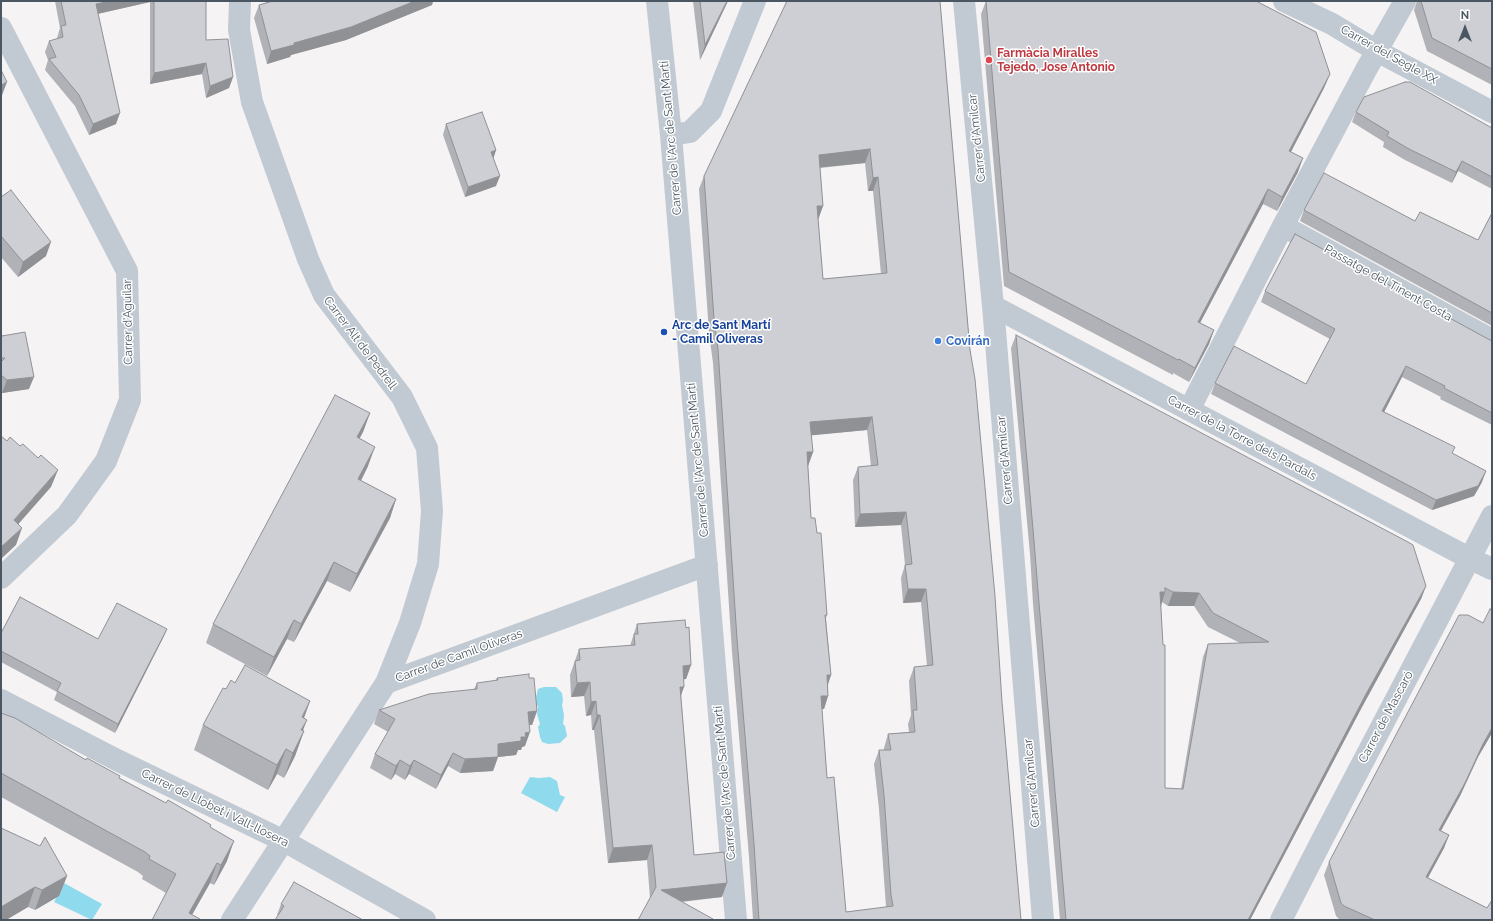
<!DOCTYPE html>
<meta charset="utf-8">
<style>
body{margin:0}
#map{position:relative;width:1493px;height:921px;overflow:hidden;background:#f5f3f3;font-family:Raleway,sans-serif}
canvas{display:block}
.frame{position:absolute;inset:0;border:2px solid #4a5661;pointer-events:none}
.north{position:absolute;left:1445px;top:8px;width:40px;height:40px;-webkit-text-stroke:3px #fff;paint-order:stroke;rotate:0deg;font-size:11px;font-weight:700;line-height:16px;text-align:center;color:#4a5661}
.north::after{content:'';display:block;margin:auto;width:14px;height:18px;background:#4a5661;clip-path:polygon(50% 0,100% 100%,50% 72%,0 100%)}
</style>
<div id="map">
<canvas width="1493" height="921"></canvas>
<div class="frame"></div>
<div class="north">N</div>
</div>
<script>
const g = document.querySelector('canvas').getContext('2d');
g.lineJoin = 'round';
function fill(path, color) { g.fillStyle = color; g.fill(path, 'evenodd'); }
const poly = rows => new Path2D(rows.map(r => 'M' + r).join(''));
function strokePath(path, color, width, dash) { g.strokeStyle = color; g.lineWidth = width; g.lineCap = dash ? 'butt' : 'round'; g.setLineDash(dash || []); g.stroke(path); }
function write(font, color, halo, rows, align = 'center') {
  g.font = font + ' Raleway,sans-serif'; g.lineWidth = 3; g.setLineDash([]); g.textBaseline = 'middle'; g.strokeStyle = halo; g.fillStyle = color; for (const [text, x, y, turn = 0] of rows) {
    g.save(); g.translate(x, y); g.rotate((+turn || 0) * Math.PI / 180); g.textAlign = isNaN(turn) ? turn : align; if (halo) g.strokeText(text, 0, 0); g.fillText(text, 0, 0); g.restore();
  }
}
const water = poly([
 [544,687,556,687,562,693,563,701,562,705,564,715,563,724,565,726,567,736,560,743,548,744,542,742,540,737,538,727,540,724,537,714,538,707,535,701,538,689],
 [530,777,539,778,550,777,557,781,560,795,565,797,557,812,521,793],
 [64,883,102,904,92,920,54,902]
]);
const minor = poly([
 [657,1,671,135,736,920],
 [964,1,993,306,1043,920],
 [1284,1,1332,24,1377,51,1492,112],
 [1,28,127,271,130,400,106,461,67,515,1,578],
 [671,135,690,132,711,111,755,1],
 [1283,226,1492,340],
 [993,306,1469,558,1492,569],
 [1189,410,1283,226,1367,68,1405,1],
 [386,683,707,565],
 [1,700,117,760,284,841,425,920],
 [232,920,386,683,410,623,428,564,432,511,427,448,402,397,324,295,308,259,252,102,239,30,240,1],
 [1281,920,1323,838,1492,516]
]);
const wall = poly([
 [55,1,206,1,206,40,233,77,229,88,206,98,202,74,150,84,150,2,98,14,116,124,89,135,75,106,45,70,48,60,45,52,49,41,57,39,57,38,60,28],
 [266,1,433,1,432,5,346,40,291,55,290,57,267,64,254,18,259,5,266,3],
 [693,1,728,1,700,60],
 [940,1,970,350,1002,702,1021,920,753,920,749,857,732,652,713,363,709,333,699,189,704,176],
 [865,163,868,191,873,191,881,274,823,279,818,219,823,206,820,168],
 [867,430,871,466,858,467,853,480,855,527,901,525,905,565,901,578,903,603,921,602,927,666,914,667,909,681,911,715,908,724,909,732,888,734,884,748,884,750,879,750,874,764,879,809,886,907,846,912,827,778,822,709,824,709,828,696,828,685,831,675,826,618,827,615,817,533,811,518,808,466,813,452,811,435],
 [986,1,1256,1,1330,74,1324,88,1291,152,1298,172,1277,211,1263,204,1200,323,1214,330,1209,344,1189,382,1173,373,1173,375,1004,286,981,14],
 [1417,1,1492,1,1492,85,1427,51,1414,10],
 [1356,112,1492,128,1492,189,1458,171,1452,183,1405,160,1383,147,1384,142,1352,122],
 [446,124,496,150,493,158,496,186,465,197,443,135],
 [1,197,46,256,18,277,1,257],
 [1304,210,1415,221,1478,240,1492,213,1492,326,1300,221],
 [1265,291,1492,341,1492,425,1440,399,1441,397,1402,377,1384,412,1453,454,1482,482,1474,496,1432,510,1211,394,1215,383,1306,384,1330,339,1261,302],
 [1,332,2,336,29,389,2,393,1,392],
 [1016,335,1426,586,1421,599,1362,707,1250,920,1060,920,1033,604,1030,554,1011,348],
 [1162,602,1168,606,1194,606,1208,627,1240,643,1208,644,1203,657,1181,789,1165,788,1161,605],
 [370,413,363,432,359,439,368,466,361,481,396,499,390,518,350,592,327,581,294,642,287,639,267,676,206,643,213,624],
 [1492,610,1492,733,1478,757,1460,796,1441,831,1449,835,1444,848,1428,878,1487,908,1492,920,1341,920,1339,919,1336,916,1324,875,1329,862,1483,623],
 [637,624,686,628,691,665,686,679,684,679,681,696,694,855,722,897,682,902,650,898,647,860,608,863,594,730,592,730,591,715,586,716,584,696,571,697,570,675,579,649,630,646],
 [167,629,163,638,115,733,54,700,57,692,1,662,1,633,98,639],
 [497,678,537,711,532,725,529,725,525,746,522,747,521,750,518,750,516,755,498,757,493,771,460,773,448,766,436,789,409,774,405,780,395,774,391,780,370,768,375,754,388,732,374,724,379,710,474,689,477,683,495,681],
 [235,683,310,701,304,718,303,731,304,731,295,756,284,778,277,774,268,790,194,750,203,725,226,689],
 [1,713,119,778,210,827,227,861,214,885,210,883,192,915,152,920,166,893,142,879,143,876,138,872,1,797],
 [1,828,67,876,59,896,35,910,28,907,6,920,1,920],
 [281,904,363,920,278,915,277,915]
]);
const shadedWall = poly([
 [111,1,151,1,150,2,92,15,96,4],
 [415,1,433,1,432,5,346,40,291,55,290,57,267,64,271,51,294,43],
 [727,1,728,1,700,60,705,45],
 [206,63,202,74,150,84,154,73],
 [1330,74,1324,88,1284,165,1289,151],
 [233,77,229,88,206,98,210,86],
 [7,82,1,98,1,85],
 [120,113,116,124,89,135,93,124],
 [870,149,865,163,814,168,819,155],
 [496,150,493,160,491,152],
 [1303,158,1298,172,1277,211,1282,197],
 [1462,161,1458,171,1452,183,1456,172],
 [500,176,496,186,465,197,468,187],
 [878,177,873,191,868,191,873,178],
 [1268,189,1263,204,1193,336,1198,322],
 [817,206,823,206,818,220],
 [51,242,46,256,18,277,23,262],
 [1214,330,1209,344,1189,382,1195,368],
 [1406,366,1402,377,1379,422,1382,411],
 [34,377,29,389,2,393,7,380],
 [370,413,363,432,350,456,357,437],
 [872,417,867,430,805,436,810,422],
 [375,447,368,466,352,498,358,479],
 [807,452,813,452,808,466],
 [58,470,51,487,7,537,14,520],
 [1486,471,1482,482,1474,496,1432,510,1436,500],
 [396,499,390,518,350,592,357,574],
 [906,512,901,525,855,527,860,514],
 [22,528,16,545,1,559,1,547],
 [334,562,327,581,294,642,301,624],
 [1426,586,1421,599,1362,707,1250,920,1248,920,1366,694],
 [908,589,926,589,921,602,903,603],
 [1160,592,1165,592,1161,606],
 [1173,592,1199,593,1194,606,1168,606],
 [294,620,287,639,267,676,274,657],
 [167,629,163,638,115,733,118,724],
 [691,665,686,679,678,680,683,666],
 [827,675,831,675,826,689],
 [590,682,584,696,571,697,577,683],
 [680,687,684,687,679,701],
 [821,696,828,696,824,709,816,709],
 [310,701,301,726,302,717],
 [596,701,591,715,586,716,591,702],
 [537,711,532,725,523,725,528,712],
 [597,715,600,715,594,730,592,730],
 [307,720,300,738,304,731,295,756,284,778,301,730],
 [1492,728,1492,733,1478,757,1460,796,1434,843,1439,830,1483,744],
 [530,732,525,746,522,747,521,750,518,750,516,755,498,757,493,771,460,773,465,759,498,744,521,737,525,733],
 [286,749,277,774,268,790,277,765],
 [453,753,448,766,436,789,441,775],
 [400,760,395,774,391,780,396,766],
 [414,760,409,774,405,780,410,766],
 [1449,835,1444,848,1421,890,1426,877],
 [234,841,227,861,214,885,221,865],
 [652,845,647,860,608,863,613,848],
 [217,863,210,883,189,920,189,913],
 [67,876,59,896,35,910,42,890],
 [727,883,722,897,656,904,661,890],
 [35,887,28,907,6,920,1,920,1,907]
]);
const building = poly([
 [61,1,111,1,96,4,120,113,93,124,79,95,49,59,56,57,49,41,63,37,61,26,66,25,61,1],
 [154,1,206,1,206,40,228,39,233,77,210,86,206,63,154,73,154,1],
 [273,1,415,1,351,27,294,43,294,45,271,51,259,5,273,1],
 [700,1,727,1,705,45,700,1],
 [787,1,940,1,970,350,975,379,995,596,1002,702,1021,920,759,920,754,844,737,639,718,349,714,319,704,176,787,1],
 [870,149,873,178,878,177,887,273,823,279,817,206,823,206,819,155,870,149],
 [872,417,878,465,858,467,860,514,906,512,912,564,905,565,908,589,926,589,933,665,914,667,917,710,913,710,915,732,888,734,891,750,879,750,884,795,891,895,893,906,846,912,834,777,827,778,821,696,828,696,827,675,831,675,825,615,827,615,821,533,817,533,815,518,811,518,807,452,813,452,810,422,872,417],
 [986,1,1256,1,1316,32,1330,74,1289,151,1303,158,1282,197,1268,189,1198,322,1214,330,1195,368,1179,359,1178,360,1009,272,986,1],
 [1421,1,1492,1,1492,69,1432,38,1421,1],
 [1,70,7,82,1,85,1,70],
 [1405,82,1410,82,1492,128,1492,177,1462,161,1456,172,1409,149,1387,136,1389,132,1356,112,1364,97,1405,82],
 [482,112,496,150,491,152,500,176,468,187,446,124,482,112],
 [1324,173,1415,221,1420,212,1478,240,1492,213,1492,313,1304,210,1324,173],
 [11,190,51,242,23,262,1,236,1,197,11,190],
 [1295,234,1490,340,1492,341,1492,413,1444,388,1445,386,1406,366,1382,411,1455,447,1452,453,1486,471,1478,486,1436,500,1215,383,1234,346,1306,384,1335,329,1265,291,1295,234],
 [1,332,2,336,25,332,34,377,7,380,1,375,1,362,5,358,1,358,1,332],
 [1016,335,1408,542,1413,545,1426,586,1366,694,1248,920,1066,920,1038,591,1034,541,1016,335],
 [1165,588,1173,592,1199,593,1213,613,1269,642,1208,644,1183,789,1165,788,1165,645,1163,645,1160,592,1165,592,1165,588],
 [335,395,370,413,357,437,375,447,358,479,396,499,357,574,334,562,301,624,294,620,274,657,213,624,335,395],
 [1,436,7,441,10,437,20,446,23,444,38,458,41,455,58,470,14,520,22,528,1,547,1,436],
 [20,597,98,639,117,603,167,629,118,724,57,691,61,683,1,651,1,633,20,597],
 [1490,609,1492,610,1492,728,1483,744,1465,783,1439,830,1449,835,1426,877,1487,908,1492,900,1492,920,1375,920,1344,906,1341,903,1329,862,1459,615,1468,615,1483,623,1490,609],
 [685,620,686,628,689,627,691,665,683,666,684,687,680,687,694,855,724,852,727,883,661,890,713,919,712,920,638,920,656,887,652,845,613,848,600,715,597,715,596,701,591,702,590,682,577,683,575,661,580,660,579,649,635,645,634,634,638,634,637,624,685,620],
 [245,665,310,701,302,717,307,720,301,730,304,731,293,753,286,749,277,765,203,725,223,688,226,689,231,680,235,683,245,665],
 [529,674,529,678,534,678,537,711,528,712,530,732,525,733,526,737,521,737,521,741,498,744,498,757,465,759,453,753,441,775,414,760,410,766,400,760,396,766,375,754,395,719,379,710,429,694,477,689,477,683,498,680,497,678,529,674],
 [1,713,15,718,86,760,87,758,120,776,119,778,166,803,168,800,211,825,210,827,234,841,221,865,217,863,189,913,200,919,199,920,152,920,176,874,149,859,150,856,145,852,1,773,1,713],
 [1,828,40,846,45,837,67,876,42,890,35,887,1,907,1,828],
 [294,882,363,920,275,920,284,906,281,904,294,882]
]);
const markers = [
 [989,60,4,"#e0444e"],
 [664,332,4,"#1a4fb4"],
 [938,341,4,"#3f7fe0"]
];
const healthNames = [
 ["Farmàcia Miralles",997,53],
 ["Tejedo, Jose Antonio",997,67]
];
const streetNames = [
 ["Carrer del Segle XX",1389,55,29],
 ["Carrer de l'Arc de Sant Martí",671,138,-95],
 ["Carrer d'Amílcar",977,138,-96],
 ["Passatge del Tinent Costa",1388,283,29],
 ["Carrer d'Aguilar",128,322,-91],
 ["Carrer Alt de Pedrell",360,343,53],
 ["Carrer de la Torre dels Pardals",1242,438,28],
 ["Carrer de l'Arc de Sant Martí",698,460,-95],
 ["Carrer d'Amílcar",1005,460,-95],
 ["Carrer de Camil Oliveras",459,656,-20],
 ["Carrer de Mascaró",1386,717,-62],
 ["Carrer de l'Arc de Sant Martí",725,783,-95],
 ["Carrer d'Amílcar",1032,783,-95],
 ["Carrer de Llobet i Vall-llosera",215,808,26]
];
const transitNames = [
 ["Arc de Sant Martí",672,325],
 ["- Camil Oliveras",672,339]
];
const shopNames = [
 ["Covirán",946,341]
];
fill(water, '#90daee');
strokePath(minor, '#c1cad2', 22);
fill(wall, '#b0b2b7');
fill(shadedWall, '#909195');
fill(building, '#cdcfd5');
strokePath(building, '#909195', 1);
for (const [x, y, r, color] of markers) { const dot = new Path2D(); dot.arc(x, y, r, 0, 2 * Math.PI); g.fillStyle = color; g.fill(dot); strokePath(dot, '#fff', 1.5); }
write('bold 12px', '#be3a42', '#fff', healthNames, 'left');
write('12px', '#4a5661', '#fff', streetNames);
write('bold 12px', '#164399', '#fff', transitNames, 'left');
write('bold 12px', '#366cbe', '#fff', shopNames, 'left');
</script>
